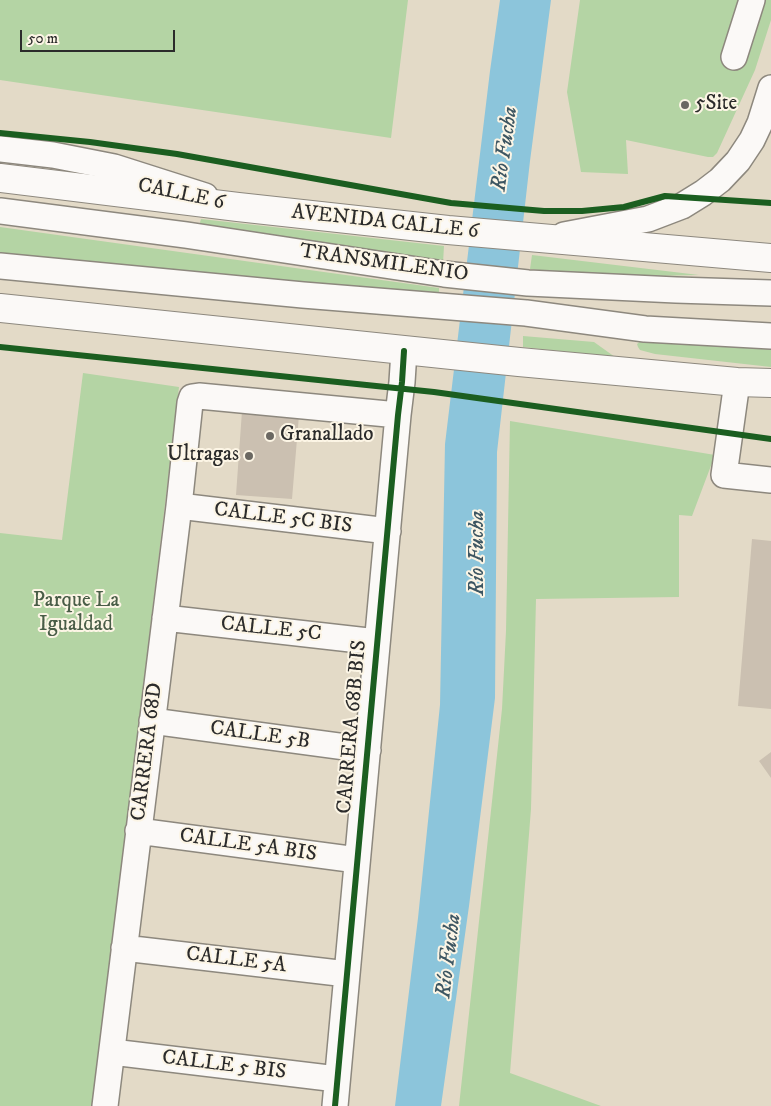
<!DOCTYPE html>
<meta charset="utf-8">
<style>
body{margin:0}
#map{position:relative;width:771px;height:1106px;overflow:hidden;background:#e3dac7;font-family:"IM FELL DW Pica",serif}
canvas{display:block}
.scale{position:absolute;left:20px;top:30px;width:155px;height:22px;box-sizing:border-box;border:2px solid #2b2b2b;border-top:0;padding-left:6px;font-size:15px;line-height:18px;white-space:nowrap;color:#2b2b2b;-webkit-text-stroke:4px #fcf5e5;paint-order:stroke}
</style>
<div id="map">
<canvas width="771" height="1106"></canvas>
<div class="scale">50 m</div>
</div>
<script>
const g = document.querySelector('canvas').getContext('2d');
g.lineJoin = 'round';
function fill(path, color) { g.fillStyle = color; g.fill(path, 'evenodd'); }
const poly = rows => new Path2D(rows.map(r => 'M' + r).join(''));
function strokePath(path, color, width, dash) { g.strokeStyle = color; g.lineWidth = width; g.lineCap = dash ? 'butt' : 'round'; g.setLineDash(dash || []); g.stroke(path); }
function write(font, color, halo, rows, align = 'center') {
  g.font = font + ' "IM FELL DW Pica",serif'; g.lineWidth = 4; g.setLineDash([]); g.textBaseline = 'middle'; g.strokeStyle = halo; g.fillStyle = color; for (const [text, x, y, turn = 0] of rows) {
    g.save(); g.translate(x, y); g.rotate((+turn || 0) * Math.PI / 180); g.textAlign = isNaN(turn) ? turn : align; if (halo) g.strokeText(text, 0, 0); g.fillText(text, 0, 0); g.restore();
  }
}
const green = poly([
 [0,0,408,0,391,138,0,80],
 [580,0,771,0,771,20,755,70,717,153,713,157,708,157,626,140,628,174,581,172,567,92],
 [201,219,444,246,443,263,199,226],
 [0,227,439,288,439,294,230,278,0,256],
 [532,255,699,275,603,277,530,269],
 [523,336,594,342,615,357,523,347],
 [641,341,771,346,771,367,655,354,640,350,638,347,637,344],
 [83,373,179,387,93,1106,0,1106,0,533,62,540],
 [510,421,715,455,692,516,679,515,679,597,536,599,531,809,510,1073,601,1106,459,1106,502,709,506,631]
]);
const water = poly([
 [500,0,551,0,530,161,497,452,495,698,469,906,441,1106,395,1106,418,918,440,705,445,444,490,71]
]);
const building = poly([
 [242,411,299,415,292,499,236,495],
 [752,539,771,541,771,709,738,706],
 [771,752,771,778,759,761]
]);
const minor = poly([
 [734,57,752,0],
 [0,149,53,155,114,167,205,196],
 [0,211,186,235,444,274,528,283,676,290,771,293],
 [564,235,648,219,682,206,703,193,720,180,738,161,752,140,760,123,771,88],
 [0,266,303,295,526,313,645,329,771,336],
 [737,382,724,475,771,480],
 [179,506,388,531],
 [165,618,377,642],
 [152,721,368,750],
 [138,831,357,860],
 [124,948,347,974],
 [112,1052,337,1079],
 [105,1106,179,506,190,403,192,397,199,396,398,415],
 [335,1106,398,415,402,382,404,351]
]);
const highway = poly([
 [0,178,238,207,448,230,771,258],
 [0,308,519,362,737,382,771,383]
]);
const cycleway = poly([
 [0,133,90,142,177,154,451,203,544,211,582,211,624,207,665,196,771,203],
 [0,347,434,392,771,439],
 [335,1106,398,415,402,382,404,351]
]);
const markers = [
 [685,105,5,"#6b6862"],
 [270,436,5,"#6b6862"],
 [249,456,5,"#6b6862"]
];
const poiNames = [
 ["5Site",695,105],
 ["Granallado",280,436],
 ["Ultragas",239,456,"right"]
];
const streetNames = [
 ["CALLE 6",181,195,12],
 ["AVENIDA CALLE 6",385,223,6],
 ["TRANSMILENIO",384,264,8],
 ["CALLE 5C BIS",283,519,7],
 ["CALLE 5C",271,630,6],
 ["CARRERA 68B BIS",353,727,-85],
 ["CALLE 5B",260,736,8],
 ["CARRERA 68D",148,752,-83],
 ["CALLE 5A BIS",248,846,8],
 ["CALLE 5A",236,961,7],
 ["CALLE 5 BIS",224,1066,7]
];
const parkNames = [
 ["Parque La",76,602],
 ["Igualdad",76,626]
];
const waterNames = [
 ["Río Fucha",506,149,-82],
 ["Río Fucha",478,553,-90],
 ["Río Fucha",450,956,-83]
];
fill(green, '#b4d4a4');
fill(water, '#8cc5db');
fill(building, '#cbc0b1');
strokePath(minor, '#8d887e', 28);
strokePath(highway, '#8d887e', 30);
strokePath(minor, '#fbf9f7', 25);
strokePath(highway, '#fbf9f7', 28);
strokePath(cycleway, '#1b5e20', 6);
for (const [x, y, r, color] of markers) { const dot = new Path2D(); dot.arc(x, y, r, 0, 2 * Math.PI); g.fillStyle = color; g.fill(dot); strokePath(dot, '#fcf5e5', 2); }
write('21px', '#2b2b2b', '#fcf5e5', poiNames, 'left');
write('21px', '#2b2b2b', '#fcf5e5', streetNames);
write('21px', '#495d47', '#fcf5e5', parkNames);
write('italic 22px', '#3d5662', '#fcf5e5', waterNames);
</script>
